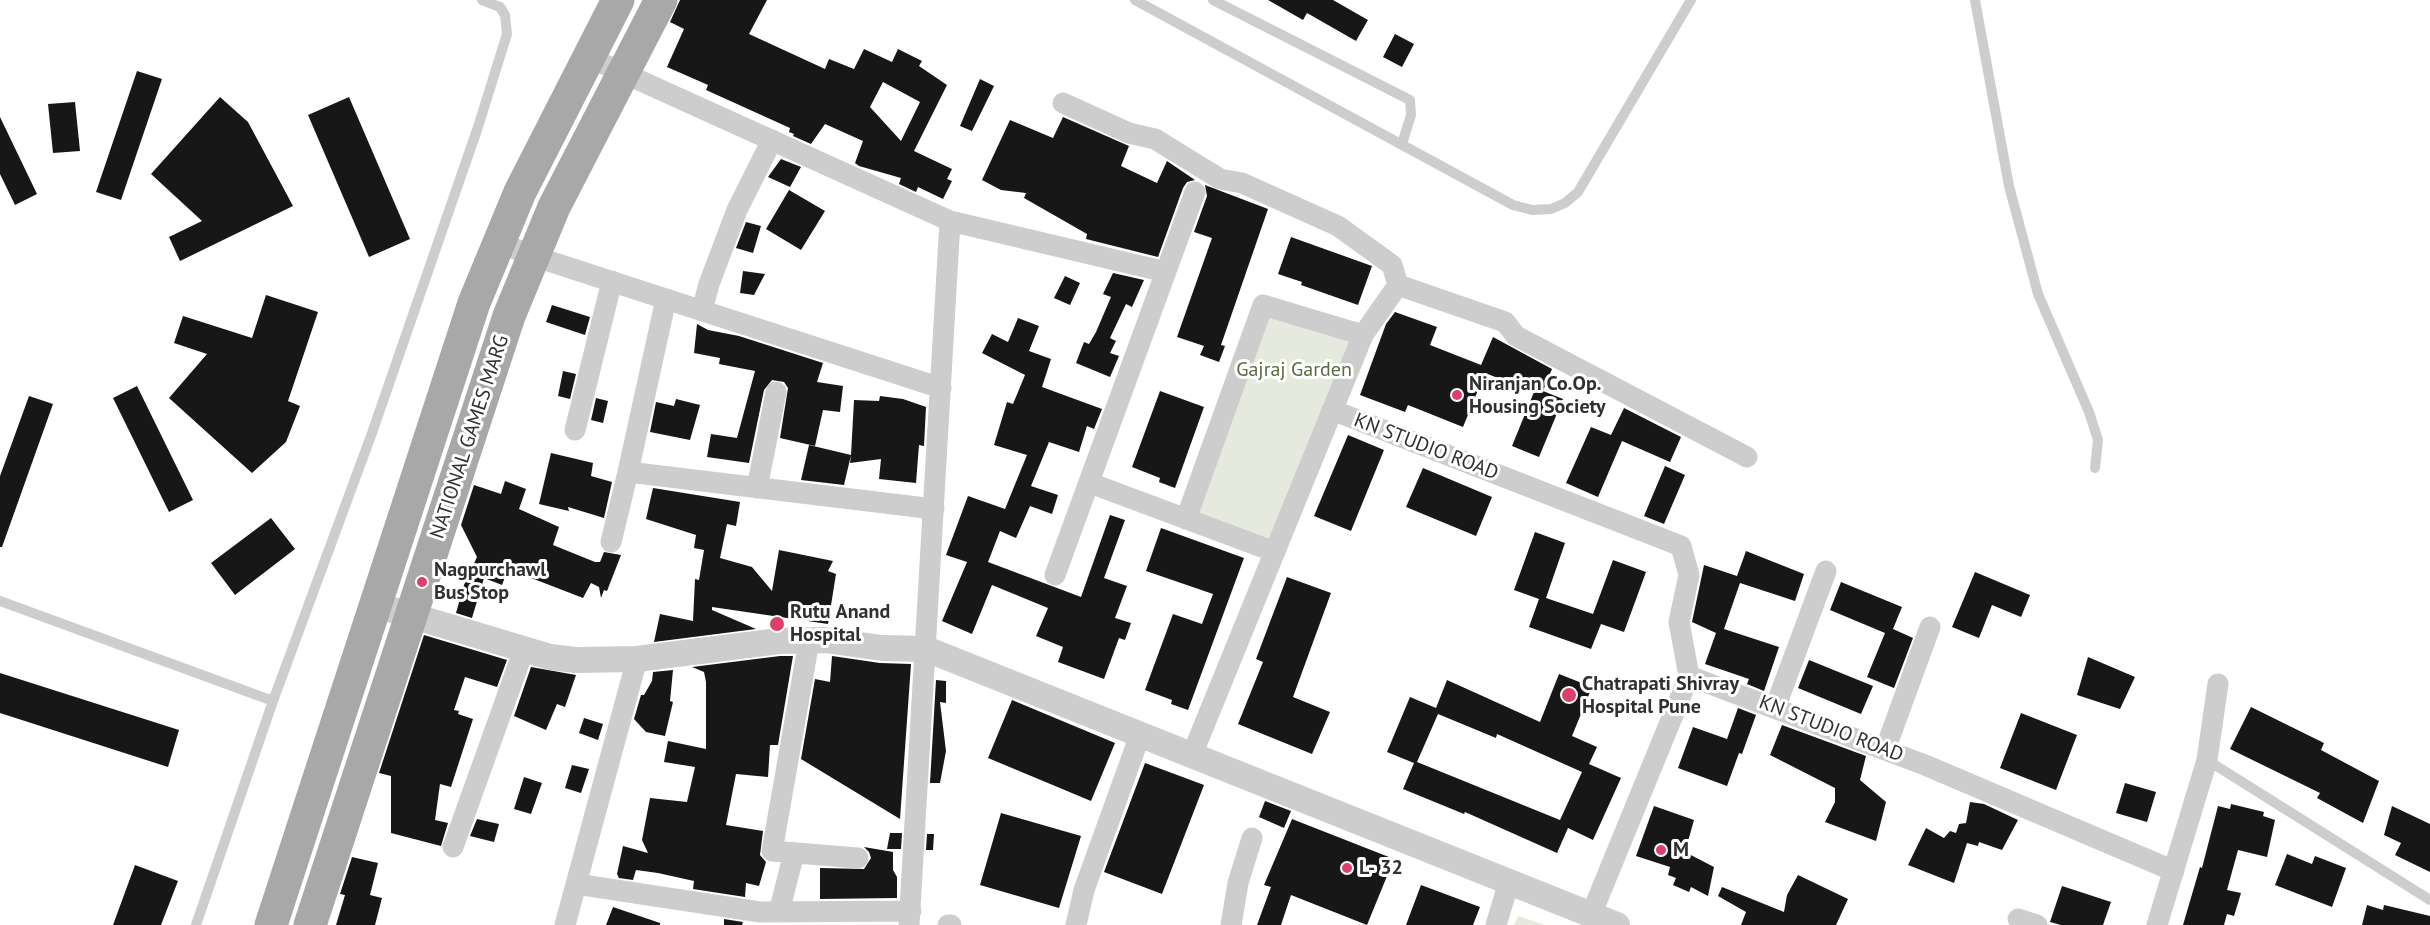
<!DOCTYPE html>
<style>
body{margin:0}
canvas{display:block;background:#fff}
</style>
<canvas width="2430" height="925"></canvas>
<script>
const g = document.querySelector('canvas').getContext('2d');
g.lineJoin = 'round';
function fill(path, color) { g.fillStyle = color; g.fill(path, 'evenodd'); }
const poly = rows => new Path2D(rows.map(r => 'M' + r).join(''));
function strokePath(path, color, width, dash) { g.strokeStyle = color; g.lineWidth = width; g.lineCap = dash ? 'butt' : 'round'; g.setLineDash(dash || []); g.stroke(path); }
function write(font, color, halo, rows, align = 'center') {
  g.font = font + ' "PT Sans",sans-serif'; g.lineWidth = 6; g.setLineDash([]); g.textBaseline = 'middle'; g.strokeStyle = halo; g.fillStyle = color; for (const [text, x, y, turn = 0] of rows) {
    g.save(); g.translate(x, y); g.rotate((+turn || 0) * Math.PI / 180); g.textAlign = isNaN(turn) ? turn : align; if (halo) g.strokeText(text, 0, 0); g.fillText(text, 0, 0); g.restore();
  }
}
const green = poly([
 [1263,305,1363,335,1275,552,1186,519],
 [1518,916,1545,925,1514,925]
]);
const building = poly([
 [680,0,767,0,749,34,825,69,829,59,854,69,864,49,892,62,898,49,922,61,919,66,947,85,914,151,952,169,947,179,952,181,943,199,918,187,916,192,899,184,901,178,859,166,855,163,863,141,825,124,811,144,793,136,794,134,789,132,790,128,706,90,708,85,667,67,684,29,670,22],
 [883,82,920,102,901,141,870,107],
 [1268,0,1333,0,1368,20,1356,41,1307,13,1303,20],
 [1395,34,1414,44,1402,67,1383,57],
 [137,71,162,79,121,200,96,192],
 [980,79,994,86,972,131,960,126],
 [220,97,248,122,293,206,180,261,169,237,202,221,151,174],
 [349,97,410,239,369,257,308,115],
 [75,102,80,151,53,153,48,104],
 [0,117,37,194,15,205,0,174],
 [1063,117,1129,146,1121,166,1157,183,1167,161,1195,180,1187,182,1183,188,1158,257,1086,239,1087,234,1024,198,1026,193,1001,190,982,180,1010,120,1053,138],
 [781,159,801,167,790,187,768,177],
 [1205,185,1268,209,1221,345,1225,346,1219,362,1200,355,1204,346,1177,337,1212,238,1194,232,1207,196],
 [789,190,825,211,801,250,766,229],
 [746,222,761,226,753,253,736,248],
 [1291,237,1372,266,1358,305,1301,285,1302,282,1278,274],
 [743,271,765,274,754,295,740,293],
 [1113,273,1144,280,1132,307,1126,304,1110,338,1116,341,1110,353,1119,356,1110,377,1076,363,1084,342,1089,344,1096,332,1111,297,1103,294],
 [1065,276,1080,283,1070,305,1054,298],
 [266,295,318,312,288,401,300,406,286,442,252,473,169,398,207,354,174,343,183,316,252,338],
 [552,305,590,317,585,335,546,322],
 [1395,312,1437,327,1430,345,1481,365,1493,337,1552,369,1543,391,1563,399,1539,457,1512,446,1534,392,1485,373,1463,427,1408,405,1405,412,1360,395,1386,324],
 [1018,318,1039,326,1029,351,1051,359,1042,387,1102,409,1094,429,1087,426,1079,452,1049,442,1031,486,1058,495,1052,514,1030,506,1016,538,1000,531,988,562,1081,597,1110,515,1125,520,1104,578,1127,586,1115,618,1131,623,1125,640,1119,638,1104,679,1058,662,1063,647,1036,636,1048,608,992,585,972,634,942,621,967,562,946,555,968,496,1005,509,1027,455,994,445,1007,402,1013,404,1025,375,982,353,992,334,1008,342],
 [697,324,708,330,739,336,823,363,817,382,843,386,840,412,823,410,815,446,780,438,788,388,784,382,772,380,764,390,749,463,707,457,711,434,737,438,755,371,719,364,720,358,694,353],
 [563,371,576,374,570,399,558,396],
 [137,386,193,500,169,512,113,398],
 [1160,391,1204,407,1175,488,1159,482,1160,478,1132,467],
 [29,396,53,404,2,547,0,547,0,476],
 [880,396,903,399,926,407,924,446,919,445,916,483,879,479,881,459,850,463,851,455,844,485,801,480,809,445,851,455,854,400,879,401],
 [596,398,608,401,603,423,591,420],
 [676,399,700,405,690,440,650,432,656,402,674,406],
 [1624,408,1681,437,1670,462,1622,441,1598,497,1566,483,1591,427,1611,435],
 [1348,435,1384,450,1351,531,1314,516],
 [551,453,593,463,591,476,612,482,604,518,568,507,569,511,539,504],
 [1665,466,1685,475,1664,524,1644,516],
 [1423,468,1492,497,1476,536,1406,507],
 [505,481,526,489,519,509,559,527,553,545,595,562,600,562,604,552,621,555,607,591,604,590,601,598,599,587,591,583,583,598,508,569,502,585,484,578,472,618,456,613,464,585,477,557,461,525,474,485,501,494],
 [653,488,740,502,736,526,727,524,720,558,752,567,772,591,779,550,833,561,828,571,836,574,828,624,712,607,712,610,756,629,654,642,660,614,693,621,695,579,699,580,704,550,694,548,696,535,646,519],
 [271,518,295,549,235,595,211,563],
 [1161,528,1244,558,1188,710,1171,704,1172,700,1145,690,1173,614,1202,624,1213,594,1146,571],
 [1535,532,1565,543,1546,598,1593,614,1613,560,1646,572,1624,632,1601,624,1591,649,1529,627,1539,599,1514,590],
 [1746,551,1804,574,1795,601,1740,583,1724,629,1779,647,1764,691,1747,684,1749,679,1705,664,1716,633,1692,622,1704,565,1737,576],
 [1975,572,2030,595,2021,617,1992,605,1979,638,1952,627],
 [1287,577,1331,593,1293,697,1330,712,1312,754,1238,724,1263,662,1256,659],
 [1841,582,1902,607,1893,629,1913,638,1894,688,1867,677,1885,633,1830,610],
 [424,635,507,660,497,687,465,677,454,710,459,711,458,714,473,719,451,787,440,784,435,820,448,823,441,846,391,833,391,776,379,773],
 [780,656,793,656,778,745,770,745,768,777,736,774,726,825,763,831,760,855,766,862,759,886,746,883,745,897,693,889,694,881,658,873,636,870,633,880,619,878,617,874,623,846,648,853,642,840,650,798,687,802,695,767,664,762,668,741,706,749,706,682,704,672,692,667],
 [832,656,880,663,911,664,900,819,801,759,815,679,830,682],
 [2088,657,2135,677,2120,709,2077,695],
 [1809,660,1873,686,1861,714,1798,688],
 [531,667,576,675,565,707,557,704,546,730,514,716],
 [673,670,670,701,673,702,665,736,646,732,634,719,641,695,644,695,652,681,653,672],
 [0,673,179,730,168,767,0,713],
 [1559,674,1592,687,1572,736,1597,747,1589,764,1621,778,1593,840,1568,828,1557,853,1465,812,1464,814,1403,789,1414,763,1387,752,1410,697,1436,708,1447,680,1540,722],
 [1438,714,1496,738,1497,734,1582,772,1560,820,1417,762],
 [936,680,946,681,946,703,940,702,946,751,940,783,930,783],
 [1012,700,1115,743,1091,801,988,758],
 [2251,707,2324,743,2321,750,2379,781,2363,823,2317,798,2320,793,2230,749],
 [1738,708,1756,715,1742,754,1739,753,1727,786,1678,768,1693,727,1727,739],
 [2021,713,2077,735,2056,790,2000,768],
 [584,718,603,724,598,740,579,733],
 [1782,725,1866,756,1860,780,1886,802,1876,841,1825,822,1835,802,1835,788,1770,755],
 [1145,763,1204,785,1162,894,1104,872],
 [572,765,589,769,581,793,565,788],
 [524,777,542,783,531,814,514,809],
 [2125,783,2156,792,2147,822,2116,813],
 [1265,801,1291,811,1284,828,1259,817],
 [1970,802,1984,804,2018,820,2002,850,1979,842,1978,846,1967,843,1954,883,1908,865,1926,828,1944,838,1950,831,1956,833,1959,824,1966,823],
 [2231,804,2264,812,2263,816,2275,820,2267,857,2238,850,2227,890,2241,893,2234,916,2227,914,2224,925,2183,925,2200,867,2202,868,2218,806,2230,809],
 [1654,806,1694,820,1685,852,1714,867,1708,896,1691,887,1689,892,1673,885,1676,878,1668,875,1670,867,1636,856],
 [2392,806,2430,824,2430,872,2395,855,2401,843,2384,835],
 [1001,813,1081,836,1059,908,980,885],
 [477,819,499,824,494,842,470,836],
 [1292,819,1394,859,1367,925,1291,895,1281,925,1257,925,1271,887,1264,885],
 [890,833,902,833,901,849,887,849],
 [927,834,934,834,933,850,926,850],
 [864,847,893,852,893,870,897,877,897,898,820,899,820,868,864,869,871,858,869,852],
 [2287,854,2312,864,2315,856,2346,868,2332,907,2275,885],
 [352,857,378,863,370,895,382,898,375,925,336,925,345,895,340,894],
 [135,865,178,881,161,925,113,925],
 [1798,875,1848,899,1836,925,1741,925,1746,912,1718,896,1722,887,1784,912,1787,895],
 [1421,885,1480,907,1473,925,1406,925],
 [2062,886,2111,902,2103,925,2061,925,2050,922],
 [2367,905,2383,910,2384,905,2430,916,2430,925,2362,925],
 [613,907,660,923,660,925,606,925],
 [724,919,743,922,742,925,724,925]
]);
const service = poly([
 [1135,0,1513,205,1532,210,1551,209,1565,203,1578,192,1691,0],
 [1213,0,1410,100,1411,115,1402,144],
 [1975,0,2009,186,2038,294,2089,412,2098,440,2095,468],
 [0,601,273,701],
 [2207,760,2430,900],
 [196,925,273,701,372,433,478,127,507,34,505,15,500,7,482,0]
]);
const minor = poly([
 [588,57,950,221,909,925],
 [1063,103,1129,133,1155,139,1220,179,1242,183,1338,226,1392,265,1398,285],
 [950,221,1166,272],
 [498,242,533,256,941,388],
 [1398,285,1505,322,1516,336,1747,457],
 [666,299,628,472,934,509],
 [702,311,709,284,737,210,772,140],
 [1332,410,1681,546,1689,575,1679,622,1689,676],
 [575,430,612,281],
 [1090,483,1275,552],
 [757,488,776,392],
 [1186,519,1263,305,1363,335],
 [611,542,628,472],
 [1055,575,1195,192],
 [809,641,772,851,858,858],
 [1689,676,1925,765,2174,871],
 [1775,708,1826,571],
 [1885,750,1930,627],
 [1192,755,1363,335,1398,285],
 [453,847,524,649],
 [576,884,760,912,911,911],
 [779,912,794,853],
 [1591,915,1689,676],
 [2018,919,2037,925],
 [565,925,637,659],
 [948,925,951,925],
 [1076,925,1084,890,1140,735],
 [1231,925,1238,883,1252,838],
 [1496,925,1509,882],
 [2157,925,2207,760,2218,684]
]);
const tertiary = poly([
 [376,605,550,657,576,660,637,659,779,641,825,640,882,648,926,649,1617,925]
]);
const primary = poly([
 [271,925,474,303,520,192,618,0],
 [310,925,509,316,554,207,661,0]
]);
const markers = [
 [1457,395,6,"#da406b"],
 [422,582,6,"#da406b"],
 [777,624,8,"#da406b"],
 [1569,695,8,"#da406b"],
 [1661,850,6,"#da406b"],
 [1347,868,6,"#da406b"]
];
const parkNames = [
 ["Gajraj Garden",1294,370]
];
const poiNames = [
 ["Niranjan Co.Op.",1469,384],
 ["Housing Society",1469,407],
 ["Nagpurchawl",434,570],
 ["Bus Stop",434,593],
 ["Rutu Anand",790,612],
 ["Hospital",790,635],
 ["Chatrapati Shivray",1582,684],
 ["Hospital Pune",1582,707],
 ["M",1673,850],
 ["L- 32",1359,868]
];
const streetNames = [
 ["NATIONAL GAMES MARG",470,437,-72],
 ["KN STUDIO ROAD",1426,447,21],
 ["KN STUDIO ROAD",1831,729,21]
];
fill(green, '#e6e9dd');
fill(building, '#171717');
strokePath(service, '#cdcdcd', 10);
strokePath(minor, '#cdcdcd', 21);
strokePath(tertiary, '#cdcdcd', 26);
strokePath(primary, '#a8a8a8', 33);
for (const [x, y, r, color] of markers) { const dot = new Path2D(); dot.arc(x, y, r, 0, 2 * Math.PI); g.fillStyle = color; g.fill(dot); strokePath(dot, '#fff', 2); }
write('20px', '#5c6a40', '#fff', parkNames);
write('bold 20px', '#303030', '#fff', poiNames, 'left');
write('20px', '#303030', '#fff', streetNames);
</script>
